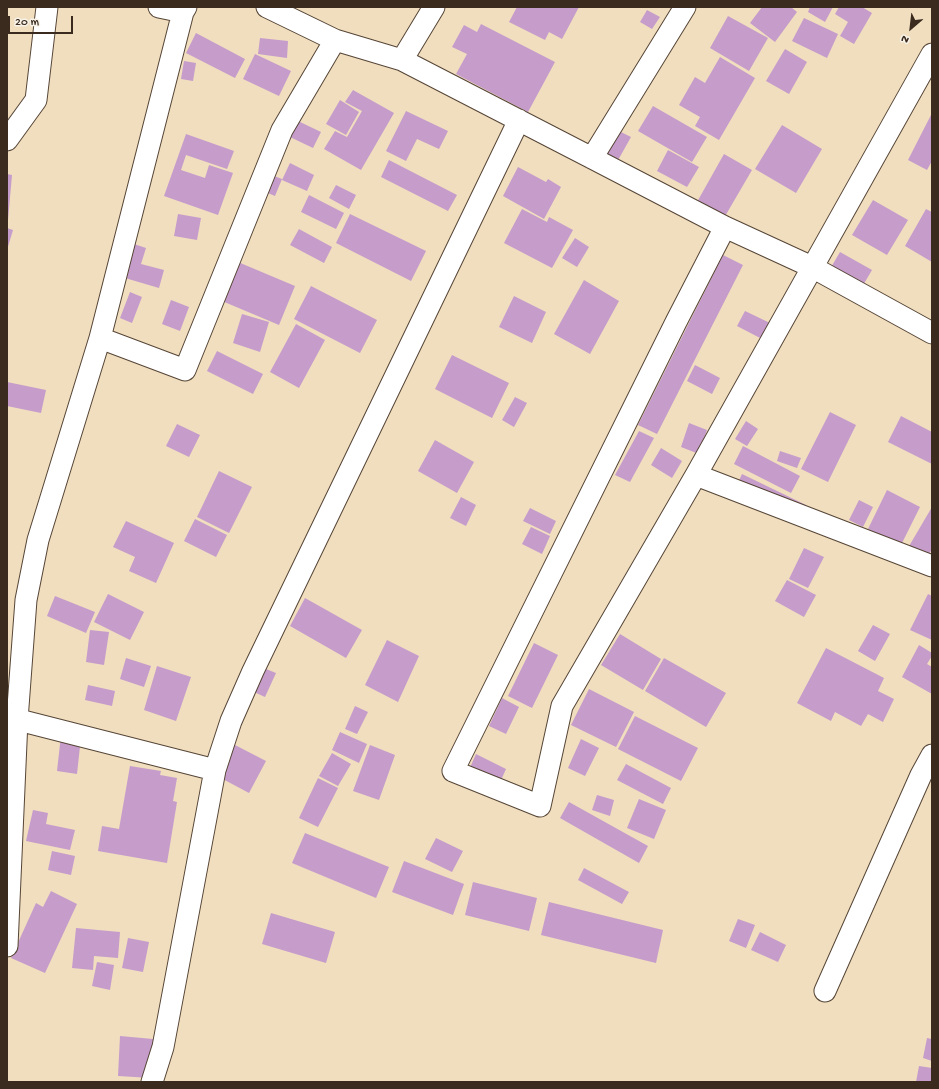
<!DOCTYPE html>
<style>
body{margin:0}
#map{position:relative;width:939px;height:1089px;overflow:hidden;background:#f0debf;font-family:"Gochi Hand",sans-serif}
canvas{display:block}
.frame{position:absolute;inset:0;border:8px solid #3b2a1e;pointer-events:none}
.north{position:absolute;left:891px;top:8px;width:40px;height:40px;-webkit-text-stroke:3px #f7f3e8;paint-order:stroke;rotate:208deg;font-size:11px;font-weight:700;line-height:16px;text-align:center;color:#3b2a1e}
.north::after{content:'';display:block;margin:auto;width:14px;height:18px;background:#3b2a1e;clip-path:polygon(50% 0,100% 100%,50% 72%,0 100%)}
.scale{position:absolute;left:8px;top:16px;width:65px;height:18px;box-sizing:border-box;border:2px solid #3b2a1e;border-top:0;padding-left:5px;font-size:12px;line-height:14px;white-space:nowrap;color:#3b2a1e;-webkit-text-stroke:3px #f7f3e8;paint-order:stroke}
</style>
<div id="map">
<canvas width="939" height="1089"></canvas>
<div class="frame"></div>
<div class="north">N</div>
<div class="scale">20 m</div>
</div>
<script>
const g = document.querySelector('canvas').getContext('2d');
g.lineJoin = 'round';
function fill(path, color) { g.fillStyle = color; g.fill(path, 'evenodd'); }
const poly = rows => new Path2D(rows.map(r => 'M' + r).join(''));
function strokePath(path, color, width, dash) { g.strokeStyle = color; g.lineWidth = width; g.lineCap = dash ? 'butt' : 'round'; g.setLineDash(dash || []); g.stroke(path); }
const building = poly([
 [517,7,579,7,562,39,549,32,545,40,509,22],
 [762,7,791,7,797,12,775,42,750,23],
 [810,7,833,7,825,22,808,12],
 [839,7,862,7,872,13,854,44,840,36,848,22,835,14],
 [647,10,660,17,652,29,640,22],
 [728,16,768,38,749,71,710,48],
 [804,18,838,34,827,58,792,41],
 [481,24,555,62,528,112,456,74,467,54,452,47,464,25,477,32],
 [196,33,245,59,235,78,186,53],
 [260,38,288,41,287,58,258,54],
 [785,49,807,62,789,94,766,81],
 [255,54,291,71,279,96,243,79],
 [720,57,755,78,719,140,695,126,700,117,679,105,695,77,705,83],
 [184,61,196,63,193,81,181,79],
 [353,90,394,113,361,170,324,149,335,131,347,137,362,111,345,102],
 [340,100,359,112,346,135,326,124],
 [653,106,707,137,692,162,638,131],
 [406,111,448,131,439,149,417,139,406,161,386,151],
 [932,113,932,161,927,170,908,160],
 [298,121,321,132,313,148,290,137],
 [782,125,822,149,796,193,755,169],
 [619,131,631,137,617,162,606,156],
 [186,134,234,151,227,169,186,155,181,170,205,178,209,165,233,173,218,215,164,196],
 [668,150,699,167,687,187,657,171],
 [724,154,752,170,724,218,697,202],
 [389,160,457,195,448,211,381,177],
 [290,163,314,175,307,191,282,180],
 [518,167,546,182,548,179,561,187,544,219,503,196],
 [7,174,12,175,8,220,7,220],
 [269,174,282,179,275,196,263,191],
 [336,185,356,195,349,209,329,198],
 [309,195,344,213,336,229,301,212],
 [873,200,908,220,887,255,852,235],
 [522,209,547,222,549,217,573,230,552,268,504,243],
 [926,209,932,212,932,262,905,246],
 [178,214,201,218,197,240,174,236],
 [350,214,426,251,411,281,336,243],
 [7,228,13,230,7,250],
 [299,229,332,247,324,263,290,245],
 [575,238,589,247,577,267,562,258],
 [134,244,146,248,141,264,164,270,159,288,125,278],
 [840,252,872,270,855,299,823,281],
 [723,255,743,265,657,434,638,425],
 [238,262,295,286,279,325,222,301],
 [584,280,619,301,590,354,554,334],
 [311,286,377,320,360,353,294,319],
 [130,292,142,297,132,323,120,318],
 [514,296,546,312,532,343,499,327],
 [171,300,189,307,180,331,162,324],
 [745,311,770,323,762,339,737,326],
 [242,314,269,322,260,352,233,343],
 [296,324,325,340,299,388,270,372],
 [217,351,263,374,253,394,207,371],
 [452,355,509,383,492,418,435,389],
 [695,365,720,378,712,394,687,381],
 [7,382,46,390,41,413,7,406],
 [515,397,527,403,514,427,502,420],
 [830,412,856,425,828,482,801,469],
 [901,416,932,432,932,464,888,442],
 [746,421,758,429,747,446,735,439],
 [689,423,707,430,699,454,681,447],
 [177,424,200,435,189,457,166,446],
 [639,431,654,438,630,482,615,475],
 [435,440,474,462,457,493,418,471],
 [743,446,800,476,791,493,734,464],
 [661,448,682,461,672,478,651,465],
 [780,451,801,458,797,468,777,461],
 [219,471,252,487,229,533,197,517],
 [742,474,806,505,796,525,733,494],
 [887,490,920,507,901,545,868,529],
 [461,497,476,505,466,526,450,518],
 [859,500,873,507,863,527,849,520],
 [932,507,932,549,923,564,905,553],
 [530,508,556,521,550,534,523,521],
 [195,519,227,535,216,557,184,541],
 [126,521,174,543,156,583,129,571,135,557,113,547],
 [531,527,550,536,542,554,522,544],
 [804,548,824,557,808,588,789,579],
 [787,580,816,595,804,617,775,601],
 [108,594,144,612,130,640,94,622],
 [928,594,932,596,932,640,910,630],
 [55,596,95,612,86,633,47,616],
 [305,598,362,630,346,658,290,626],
 [873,625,890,634,875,661,858,651],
 [90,630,109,632,104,665,86,662],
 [620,634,661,659,643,690,601,665],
 [387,640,419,656,398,702,365,685],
 [534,643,558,655,532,708,508,696],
 [919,645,932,653,932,656,927,664,932,667,932,694,902,677],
 [826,648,884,678,878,691,894,699,883,722,868,714,861,726,835,712,831,721,797,703],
 [126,658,151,666,144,687,120,679],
 [664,658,726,693,706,727,645,691],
 [157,666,191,677,176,721,144,710],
 [266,669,276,673,265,697,254,692],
 [88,685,115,691,112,706,85,700],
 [589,689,634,712,616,747,571,725],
 [502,698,519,707,506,734,489,726],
 [355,706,368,712,357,734,345,729],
 [635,716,698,748,681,781,618,749],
 [62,726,82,728,77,774,57,771],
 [340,732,367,744,359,763,332,750],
 [581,739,599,748,585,776,568,768],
 [235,745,266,761,249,793,219,777],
 [370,745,395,755,379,800,353,791],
 [332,753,351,764,338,786,319,776],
 [476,754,506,769,498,787,468,772],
 [626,764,671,788,663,804,617,780],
 [130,766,161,771,160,775,177,778,173,801,177,802,167,863,98,851,102,826,119,829],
 [318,778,338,788,318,827,299,818],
 [597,795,614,800,610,816,592,810],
 [639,799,666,810,654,839,627,828],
 [569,802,648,846,639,863,560,818],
 [33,810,48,813,46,824,75,830,70,850,26,841],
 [305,833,389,867,376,898,292,863],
 [436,838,463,851,452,872,425,859],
 [52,851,75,856,71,875,48,870],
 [404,861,464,884,453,915,392,892],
 [584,868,629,892,622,904,578,880],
 [473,882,537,898,529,931,465,915],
 [51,891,77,904,45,973,11,958,36,903,43,907],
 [549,902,663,930,656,963,541,935],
 [271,913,335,932,326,963,262,944],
 [738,919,755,925,746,948,729,941],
 [76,928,120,932,118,958,94,956,93,970,72,968],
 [760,932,786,945,778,962,751,950],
 [128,938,149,942,143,972,122,968],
 [97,962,114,965,110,990,92,986],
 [120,1036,153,1039,151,1078,118,1076],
 [927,1038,932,1039,932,1061,923,1058],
 [919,1066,932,1068,932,1082,916,1082]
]);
const minor = poly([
 [159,7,183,12],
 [186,7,183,12,100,338,185,370,282,130,335,40],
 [267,7,335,40,402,60,592,158,725,227,812,267,932,333],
 [402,60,434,7],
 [7,140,36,100,47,7],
 [592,158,685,7],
 [725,227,676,322,453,771,540,806,562,706,696,475,932,54],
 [696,475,932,566],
 [7,717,215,770],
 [7,946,17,720,26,600,38,540,100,338],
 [825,991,921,775,932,755],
 [152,1082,163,1047,215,770,231,721,253,671,519,120]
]);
fill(building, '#c69ccb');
strokePath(minor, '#564536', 23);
strokePath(minor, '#fff', 21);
</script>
